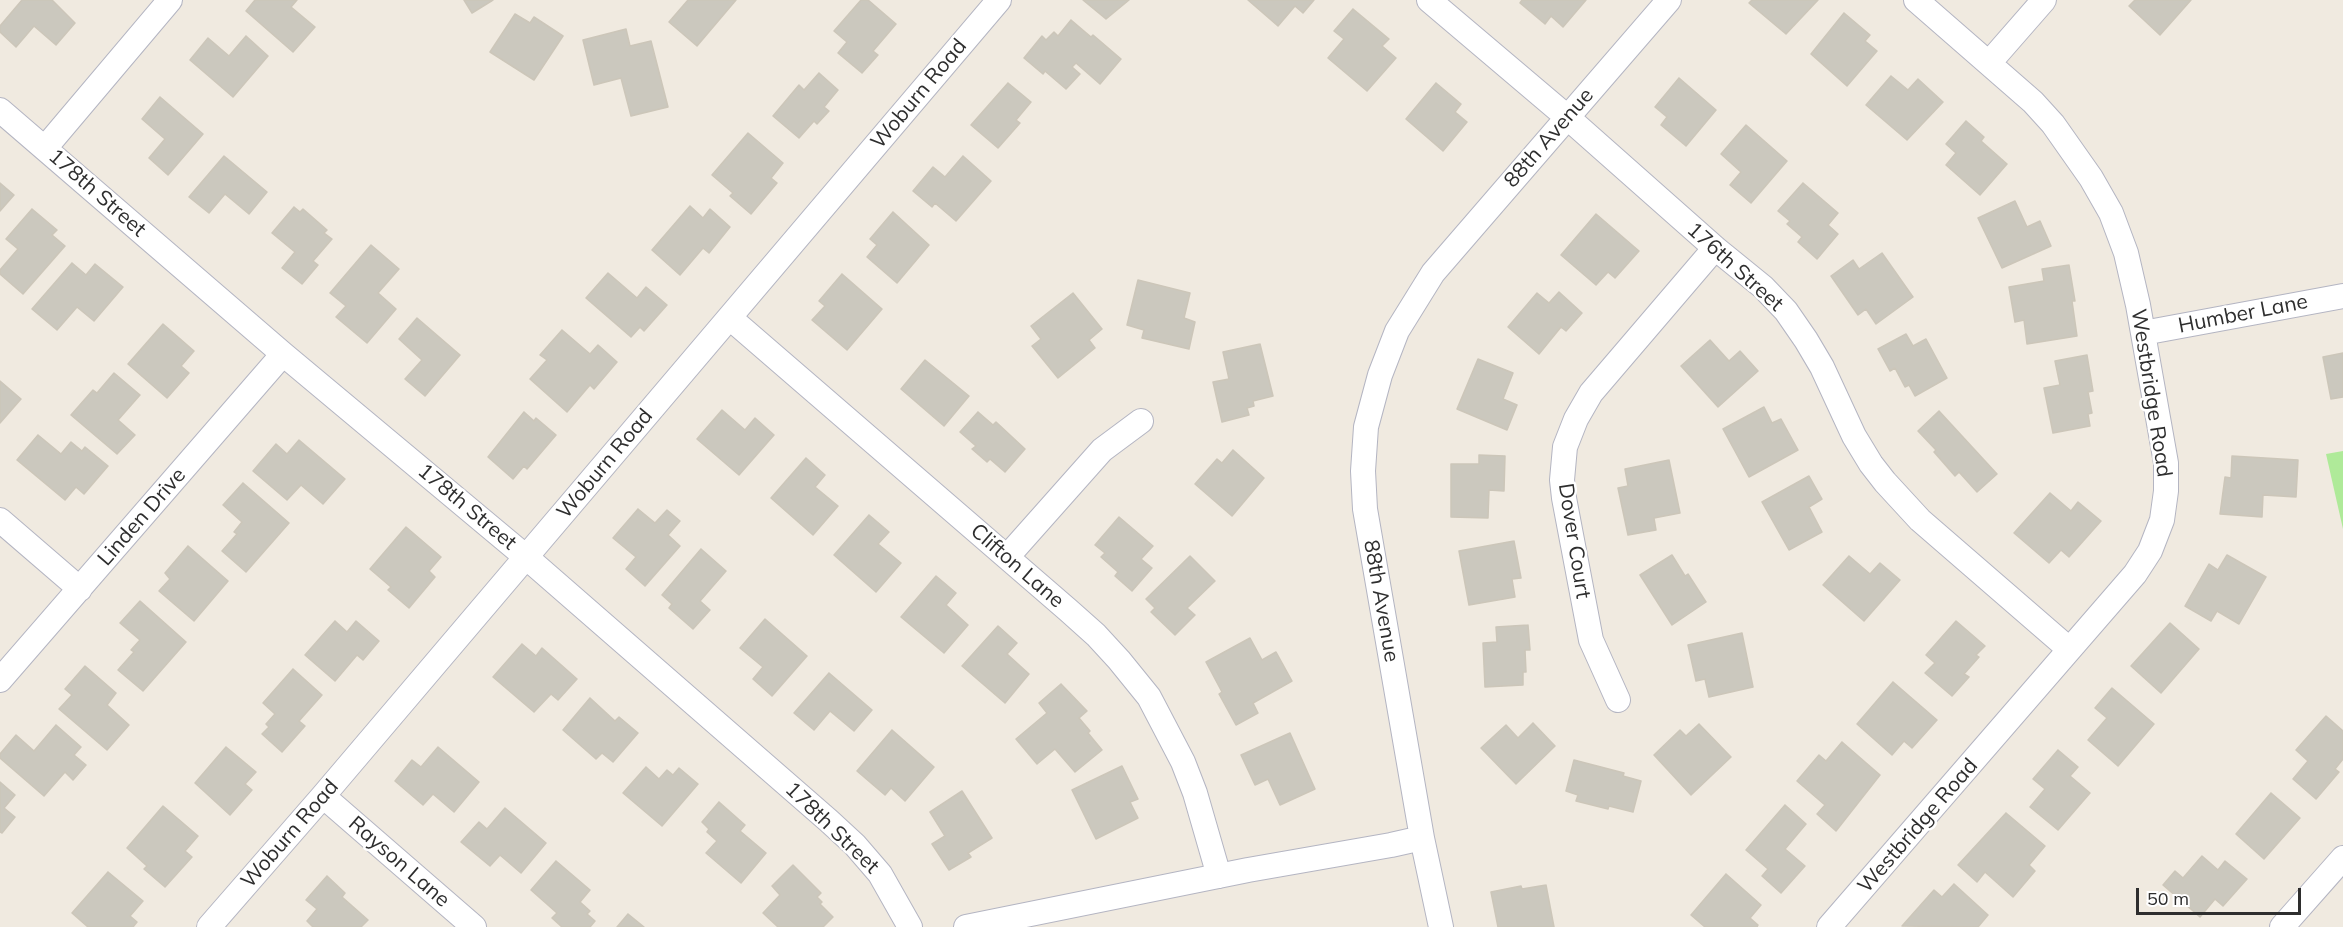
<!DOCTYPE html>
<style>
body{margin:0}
#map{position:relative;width:2343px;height:927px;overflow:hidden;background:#f0eae0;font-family:Mulish,sans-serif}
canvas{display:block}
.scale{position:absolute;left:2136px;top:888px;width:165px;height:27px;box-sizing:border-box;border:3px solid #2e2e2e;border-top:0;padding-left:8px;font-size:18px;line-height:21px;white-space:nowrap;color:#2e2e2e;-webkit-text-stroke:4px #fff;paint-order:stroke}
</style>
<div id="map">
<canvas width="2343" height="927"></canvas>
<div class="scale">50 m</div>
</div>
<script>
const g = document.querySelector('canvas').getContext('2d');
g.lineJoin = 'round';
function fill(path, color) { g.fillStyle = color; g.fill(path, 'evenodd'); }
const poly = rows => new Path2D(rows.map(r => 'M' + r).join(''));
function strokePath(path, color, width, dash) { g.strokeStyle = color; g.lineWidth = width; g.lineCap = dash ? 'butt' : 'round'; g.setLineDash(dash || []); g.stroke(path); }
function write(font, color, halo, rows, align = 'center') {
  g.font = font + ' Mulish,sans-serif'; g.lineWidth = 5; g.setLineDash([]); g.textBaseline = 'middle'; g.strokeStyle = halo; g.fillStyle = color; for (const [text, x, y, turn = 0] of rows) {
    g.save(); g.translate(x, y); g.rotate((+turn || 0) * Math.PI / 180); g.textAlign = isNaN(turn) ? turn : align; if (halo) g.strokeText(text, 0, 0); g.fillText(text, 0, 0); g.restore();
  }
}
const green = poly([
 [2343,451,2343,529,2326,454]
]);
const building = poly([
 [22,0,52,0,75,23,56,45,34,26,16,47,0,32,0,26,22,0],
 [255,0,297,0,291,7,315,27,293,52,246,11,255,0],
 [464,0,493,0,472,13,464,0],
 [688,0,736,0,697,46,669,22,688,0],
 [861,0,868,0,896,24,873,51,878,55,862,73,838,53,847,42,834,31,861,0],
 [1083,0,1129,0,1106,19,1083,0],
 [1248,0,1314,0,1303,13,1295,6,1278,26,1248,0],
 [1522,0,1586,0,1563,27,1551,16,1545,24,1520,3,1522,0],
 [1752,0,1818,0,1786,34,1749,3,1752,0],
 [2135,0,2191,0,2160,35,2129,6,2135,0],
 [1353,9,1389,39,1382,46,1396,58,1367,91,1328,58,1344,39,1334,31,1353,9],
 [1844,13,1870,35,1865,41,1877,51,1847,86,1811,54,1844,13],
 [515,14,530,23,534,17,563,36,534,80,490,52,515,14],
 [1071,20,1091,37,1093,35,1121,59,1100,84,1076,63,1072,67,1080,74,1066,89,1045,71,1043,74,1024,58,1042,36,1046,40,1054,32,1058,36,1071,20],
 [626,29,630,46,651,41,668,107,631,116,621,78,594,85,583,40,626,29],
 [246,36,268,56,233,97,190,60,208,38,229,56,246,36],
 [819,73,838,90,824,107,829,111,817,124,814,121,799,138,773,116,799,85,804,90,819,73],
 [1891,76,1908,90,1918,79,1943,102,1907,140,1866,105,1891,76],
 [1679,78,1716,110,1686,146,1661,125,1667,117,1655,107,1679,78],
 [1008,83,1031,102,1016,120,1020,123,998,148,971,125,1008,83],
 [1436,83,1461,104,1455,112,1467,122,1443,151,1406,119,1436,83],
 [160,97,203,134,168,175,149,158,165,139,142,119,160,97],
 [1966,121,1984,137,1981,141,2007,164,1980,195,1946,165,1956,153,1946,144,1966,121],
 [1746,125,1787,161,1751,203,1730,185,1741,172,1721,154,1746,125],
 [748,133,783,163,771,178,777,183,751,214,730,196,733,193,712,175,748,133],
 [224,156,267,192,249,214,225,194,209,213,189,197,224,156],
 [963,156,991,181,956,221,935,203,932,207,913,191,933,167,945,177,963,156],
 [0,183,14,195,0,211,0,183],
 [1803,183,1838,213,1828,225,1838,234,1817,259,1798,242,1802,237,1787,224,1790,221,1778,211,1803,183],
 [2015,201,2027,227,2040,221,2051,246,2002,268,1978,218,2015,201],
 [690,206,703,218,710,209,730,227,709,253,703,248,680,275,652,250,690,206],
 [294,207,300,212,303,209,327,230,324,233,332,239,313,261,318,265,302,284,282,268,295,252,272,233,294,207],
 [32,209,57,230,52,235,65,246,23,294,0,274,0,270,18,249,6,239,32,209],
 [893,212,929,245,897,283,867,257,877,245,870,239,893,212],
 [1596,214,1639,251,1615,278,1608,272,1596,285,1561,255,1596,214],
 [371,245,399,269,378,293,396,309,367,343,336,317,346,306,330,293,371,245],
 [1882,253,1913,297,1876,324,1866,309,1858,315,1831,276,1853,260,1859,269,1882,253],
 [72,263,86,275,95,264,123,287,94,321,77,307,57,330,32,309,72,263],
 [2069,265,2075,301,2072,301,2077,336,2027,344,2024,320,2015,322,2009,287,2044,281,2042,269,2069,265],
 [608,273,637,298,646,287,667,305,644,331,640,327,631,337,586,298,608,273],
 [842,274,882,309,847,350,812,320,825,306,819,301,842,274],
 [1138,280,1190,293,1184,318,1195,322,1189,349,1142,338,1144,330,1127,325,1138,280],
 [1559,292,1582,313,1566,331,1561,327,1539,354,1508,327,1537,293,1549,303,1559,292],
 [1073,293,1102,329,1089,340,1095,348,1058,378,1032,346,1041,339,1031,326,1073,293],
 [417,318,460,355,425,396,405,379,422,360,399,339,417,318],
 [163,324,194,351,181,366,189,373,167,398,128,364,163,324],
 [562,330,590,354,598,345,617,362,594,389,590,385,567,412,530,379,547,360,540,355,562,330],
 [1906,334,1913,346,1926,339,1947,378,1915,396,1909,385,1905,387,1895,368,1890,371,1878,349,1906,334],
 [1710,340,1729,361,1740,351,1758,371,1718,407,1681,366,1710,340],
 [1260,344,1273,396,1253,401,1254,406,1247,408,1249,415,1222,422,1213,382,1229,379,1223,352,1260,344],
 [2343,353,2343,397,2331,399,2323,357,2343,353],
 [2087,355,2093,391,2088,392,2092,413,2088,414,2090,426,2053,433,2044,388,2060,385,2055,361,2087,355],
 [1478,359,1513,373,1503,399,1517,405,1507,430,1457,409,1478,359],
 [925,360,969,396,944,426,901,389,925,360],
 [114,373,140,395,118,420,135,435,117,454,71,415,93,390,97,393,114,373],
 [0,381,21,399,0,423,0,381],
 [1764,407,1772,423,1781,419,1798,450,1749,477,1723,429,1764,407],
 [722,410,745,430,755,418,774,435,739,475,697,439,722,410],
 [1939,411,1997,474,1977,492,1959,472,1955,476,1934,452,1936,450,1918,431,1939,411],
 [524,412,534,421,536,418,556,435,527,469,524,466,513,479,488,457,524,412],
 [978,412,993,425,996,422,1025,449,1005,472,990,459,987,462,972,449,976,446,960,432,978,412],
 [38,435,61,454,71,442,82,451,85,447,108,466,84,494,76,487,65,500,17,460,38,435],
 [299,440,345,479,323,504,301,485,287,500,253,471,276,444,287,454,299,440],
 [1233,450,1264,478,1232,516,1195,484,1217,459,1222,463,1233,450],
 [1479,455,1505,456,1504,491,1489,490,1488,518,1451,517,1451,464,1479,464,1479,455],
 [2232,456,2298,460,2296,497,2263,495,2262,517,2220,514,2225,477,2231,478,2232,456],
 [806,458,825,475,815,487,838,506,813,535,771,498,806,458],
 [1669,460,1680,513,1654,518,1656,530,1628,535,1618,488,1628,486,1625,469,1669,460],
 [1809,476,1822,499,1809,507,1822,532,1789,550,1762,502,1809,476],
 [243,483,289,523,246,572,222,551,237,534,234,532,242,522,223,505,243,483],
 [2050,493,2071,511,2078,502,2101,521,2069,557,2061,550,2049,563,2014,533,2050,493],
 [638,509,655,523,667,510,680,521,668,535,680,546,645,586,626,569,636,557,613,538,638,509],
 [869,515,889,532,878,544,901,563,876,592,834,555,869,515],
 [1119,517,1153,546,1141,559,1152,568,1132,591,1115,576,1118,572,1101,557,1105,553,1095,545,1119,517],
 [406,527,441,557,429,571,435,577,409,608,388,590,391,587,370,569,406,527],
 [1514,541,1521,578,1512,579,1515,597,1469,605,1459,551,1514,541],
 [188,546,228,581,194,621,159,591,170,579,165,573,188,546],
 [701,549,726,571,700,601,710,610,693,629,669,608,672,604,662,595,701,549],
 [1672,555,1685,576,1688,574,1706,602,1672,625,1640,575,1672,555],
 [2227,555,2266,577,2239,624,2217,611,2211,621,2185,606,2209,564,2218,570,2227,555],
 [1190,556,1215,581,1187,608,1195,615,1175,635,1151,612,1155,608,1146,599,1190,556],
 [1849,556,1870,574,1880,563,1900,580,1864,621,1823,585,1849,556],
 [936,576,956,593,946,605,968,625,944,653,901,617,936,576],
 [140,601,186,642,143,691,118,670,134,652,131,650,140,640,120,623,140,601],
 [765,619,807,656,772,696,753,679,763,667,740,648,765,619],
 [335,621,347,632,356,621,379,641,363,660,357,655,335,681,305,655,335,621],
 [1956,621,1985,646,1976,655,1979,657,1964,674,1969,677,1952,696,1925,673,1935,663,1926,655,1956,621],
 [2170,623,2199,649,2161,693,2131,666,2170,623],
 [1528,625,1530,650,1525,650,1526,672,1523,672,1523,685,1485,687,1483,643,1497,642,1496,627,1528,625],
 [998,626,1017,643,1007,654,1029,674,1005,703,962,666,998,626],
 [1742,633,1753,687,1709,697,1705,679,1696,681,1688,645,1742,633],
 [1250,638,1262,660,1276,652,1292,681,1253,703,1258,713,1236,725,1219,694,1222,692,1206,662,1250,638],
 [522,644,536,656,542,648,577,679,558,700,551,694,534,712,493,677,522,644],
 [85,666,116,693,107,705,129,725,107,750,59,709,72,695,65,689,85,666],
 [293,669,322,695,299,721,305,726,282,752,262,734,269,727,266,724,275,714,263,703,293,669],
 [829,673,872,710,854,731,830,711,814,730,794,713,829,673],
 [1893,682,1937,720,1912,748,1904,741,1892,755,1857,724,1893,682],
 [1061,684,1087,711,1079,718,1090,731,1088,733,1102,750,1075,772,1055,749,1037,764,1016,739,1047,713,1039,703,1061,684],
 [2112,688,2154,724,2118,766,2088,740,2107,718,2095,708,2112,688],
 [590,698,615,721,619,717,638,733,613,762,602,753,596,759,563,730,590,698],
 [2326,716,2343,731,2343,759,2335,769,2339,772,2316,799,2293,779,2308,761,2296,750,2326,716],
 [1533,723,1555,746,1516,784,1481,748,1506,725,1518,738,1533,723],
 [1699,724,1731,757,1691,795,1654,755,1680,730,1686,736,1699,724],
 [56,725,81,747,74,755,86,765,73,780,65,772,44,796,0,758,0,754,16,735,34,751,56,725],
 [892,730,934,767,905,801,891,788,885,795,857,771,892,730],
 [1290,733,1315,789,1280,805,1268,779,1255,785,1241,755,1290,733],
 [1842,742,1880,775,1836,831,1817,814,1825,805,1797,781,1819,755,1826,761,1842,742],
 [226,747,256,772,245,784,252,790,230,815,195,783,226,747],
 [438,747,479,782,454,812,433,794,423,805,395,781,412,760,421,767,438,747],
 [2058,750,2078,767,2070,776,2090,793,2058,830,2030,807,2045,789,2033,779,2058,750],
 [1574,760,1624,773,1623,776,1641,781,1633,812,1609,806,1608,809,1576,801,1578,795,1566,791,1574,760],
 [1122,766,1138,799,1130,802,1138,818,1096,839,1072,790,1122,766],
 [646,767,659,779,667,770,673,775,679,768,698,784,662,826,623,793,646,767],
 [0,782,15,795,4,808,15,817,2,833,0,832,0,782],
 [962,791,992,838,968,853,971,857,949,870,932,844,945,836,930,812,962,791],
 [2271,793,2300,818,2264,859,2236,834,2271,793],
 [719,802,745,825,740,831,766,853,741,883,706,853,717,841,707,832,709,829,702,822,719,802],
 [1785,805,1806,824,1785,849,1805,866,1781,893,1762,876,1768,869,1746,850,1785,805],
 [163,806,198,836,185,851,192,857,165,887,144,869,147,866,127,848,163,806],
 [505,808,546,843,521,873,500,855,490,866,461,842,479,822,487,829,505,808],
 [2006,813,2045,846,2029,865,2035,871,2013,897,1985,872,1977,882,1958,865,2006,813],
 [2202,856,2218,870,2225,861,2247,879,2223,906,2215,899,2200,917,2163,885,2175,871,2183,878,2202,856],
 [556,861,590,890,580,902,590,911,587,914,595,921,590,927,562,927,552,918,557,913,531,890,556,861],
 [793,865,821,893,817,897,822,902,820,904,833,917,823,927,778,927,763,913,780,895,772,886,793,865],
 [108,872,143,901,130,916,137,922,133,927,88,927,72,913,108,872],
 [1726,874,1761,905,1750,918,1758,925,1757,927,1705,927,1691,915,1726,874],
 [327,876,345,893,342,897,368,920,361,927,313,927,307,921,317,909,306,900,327,876],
 [1954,884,1988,915,1978,927,1902,926,1934,890,1942,897,1954,884],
 [1546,885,1554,927,1498,927,1491,892,1521,886,1522,889,1546,885],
 [628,914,644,927,617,927,628,914]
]);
const minor = poly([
 [1429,0,1567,117,1715,248,1763,287,1786,311,1806,340,1822,367,1854,436,1871,464,1885,482,1920,520,2069,649],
 [1989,63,2044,0],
 [0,110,283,354,526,557,829,821,855,845,880,874,910,927],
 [45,148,170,0],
 [730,318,1068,610,1096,635,1119,660,1149,697,1183,762,1195,793,1219,876],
 [2143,333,2343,296],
 [0,520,80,589],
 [1007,557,1102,450,1141,421],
 [0,680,283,354],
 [1618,700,1591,640,1564,498,1562,480,1565,447,1576,419,1591,393,1715,248],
 [323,796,474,927],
 [209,927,323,796,999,0],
 [966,927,1248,870,1391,845,1422,838],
 [1441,927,1422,838,1365,509,1363,471,1366,427,1380,375,1397,331,1433,273,1669,0],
 [1829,927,2135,574,2150,551,2162,520,2166,491,2166,463,2138,305,2126,253,2111,213,2091,178,2053,124,2033,102,1916,0],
 [2282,927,2343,858]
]);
const streetNames = [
 ["Woburn Road",919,94,-50],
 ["88th Avenue",1549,138,-49],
 ["178th Street",97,193,41],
 ["176th Street",1735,267,42],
 ["Humber Lane",2243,314,-11],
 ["Westbridge Road",2151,393,81],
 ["Woburn Road",605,464,-50],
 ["178th Street",467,507,40],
 ["Linden Drive",142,517,-49],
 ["Dover Court",1574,541,81],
 ["Clifton Lane",1017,566,41],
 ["88th Avenue",1381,601,80],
 ["Westbridge Road",1918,826,-49],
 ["178th Street",832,828,44],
 ["Woburn Road",290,834,-49],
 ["Rayson Lane",399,862,41]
];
fill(green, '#afea99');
fill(building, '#cbc8be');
strokePath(building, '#ccc6b9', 1.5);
strokePath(minor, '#b4b5c2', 26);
strokePath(minor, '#fff', 24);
write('21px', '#2e2e2e', '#fff', streetNames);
</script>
